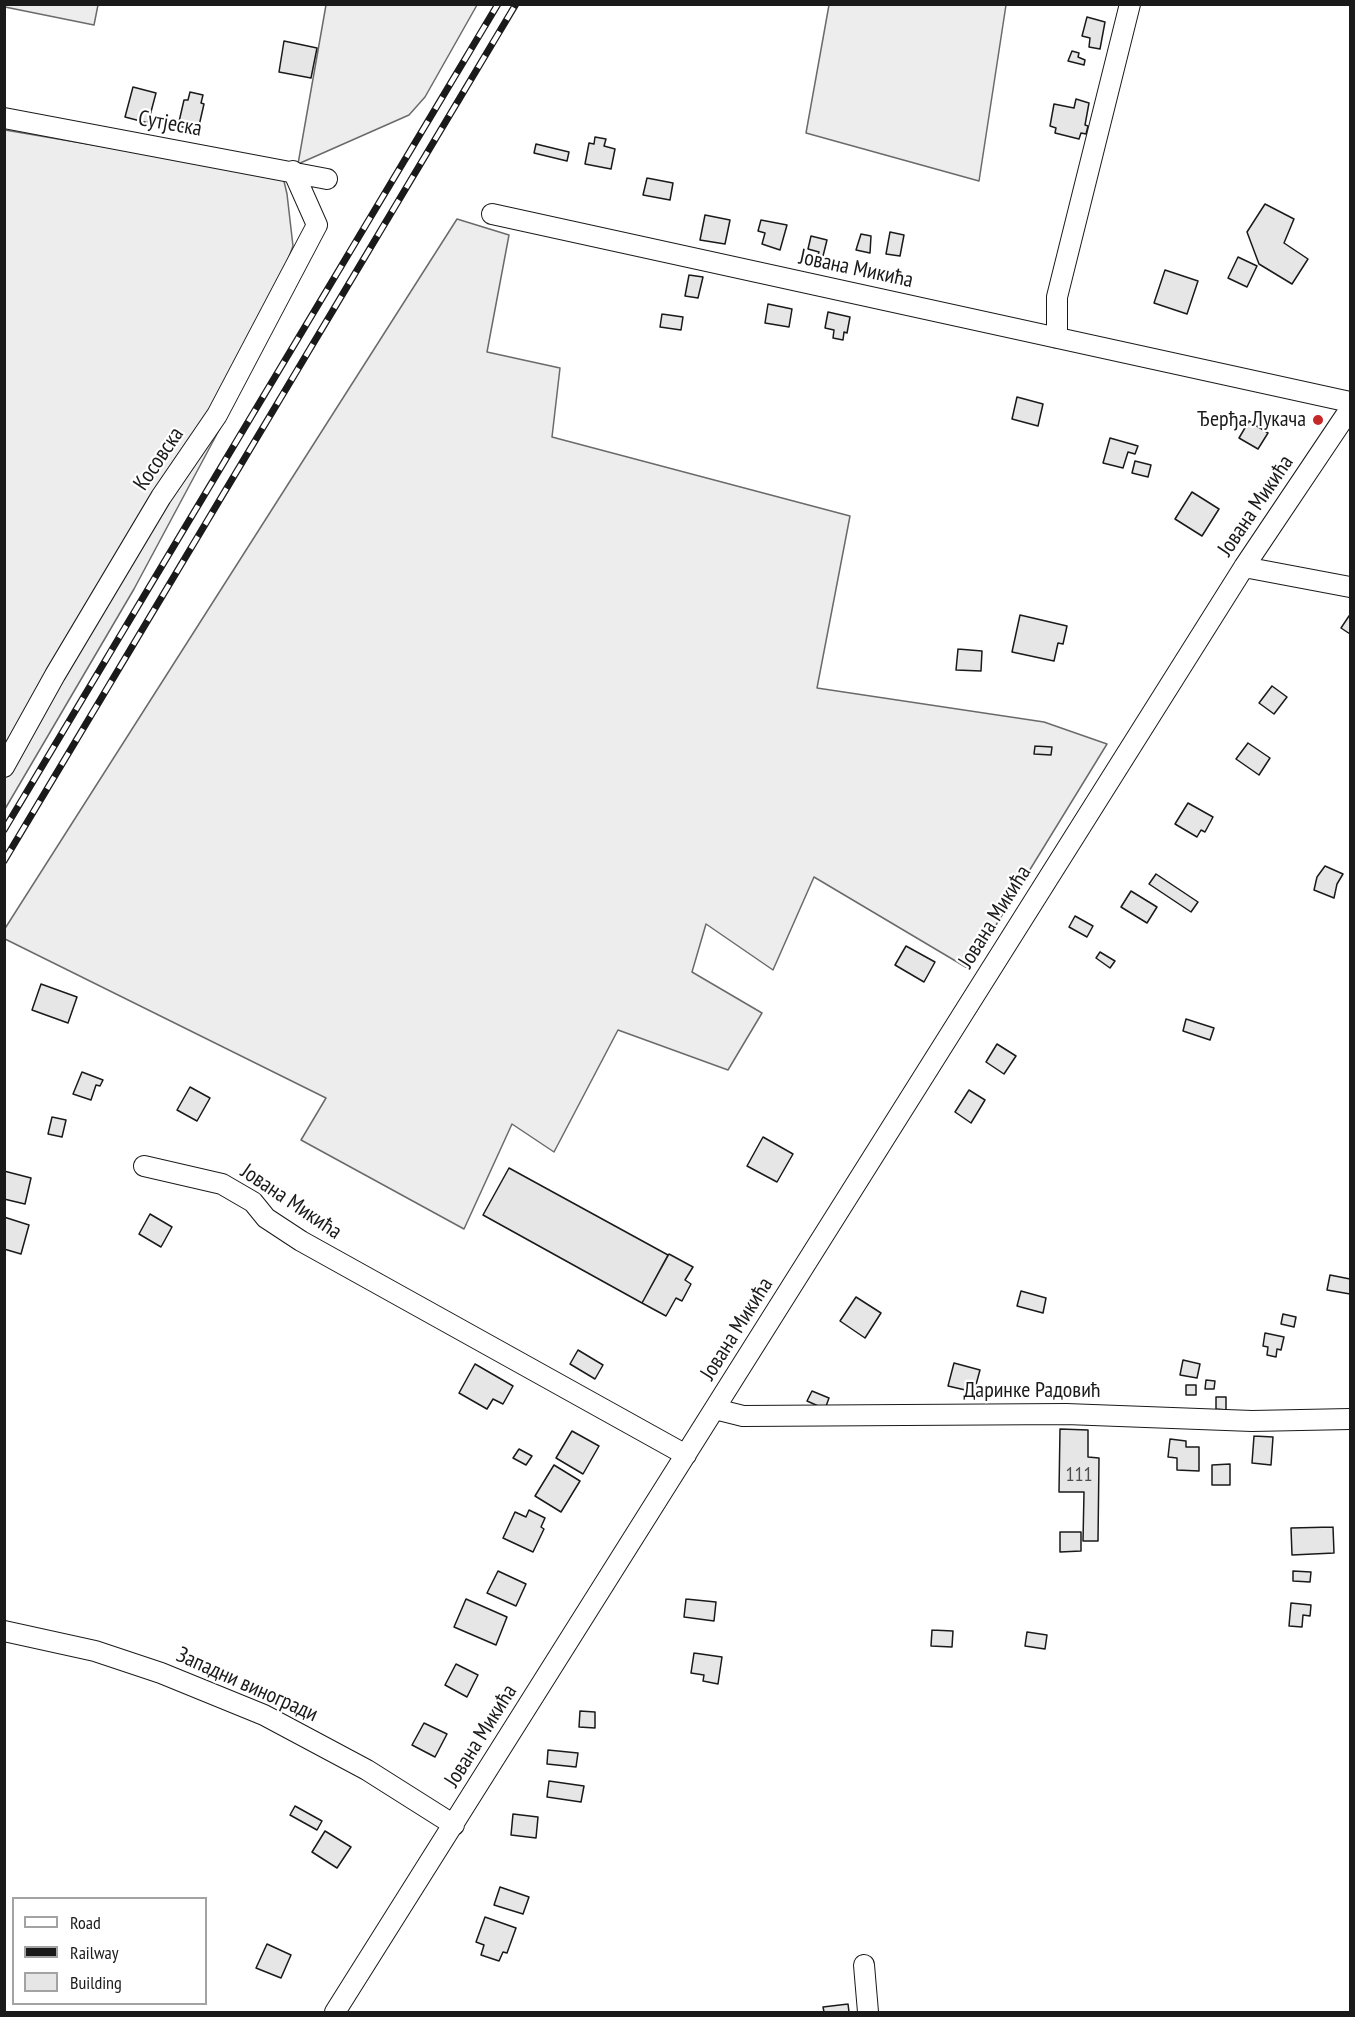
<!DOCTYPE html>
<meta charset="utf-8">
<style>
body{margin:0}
#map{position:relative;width:1355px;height:2017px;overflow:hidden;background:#fff;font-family:"PT Sans Narrow",sans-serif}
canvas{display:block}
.frame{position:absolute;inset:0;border:6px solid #1a1a1a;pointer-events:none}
.legend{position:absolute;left:12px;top:1897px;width:195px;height:108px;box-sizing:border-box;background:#fff;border:2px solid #a3a3a3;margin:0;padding:8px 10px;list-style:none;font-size:18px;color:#1a1a1a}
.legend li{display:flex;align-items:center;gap:12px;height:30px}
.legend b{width:30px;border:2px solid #a3a3a3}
</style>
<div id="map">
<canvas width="1355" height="2017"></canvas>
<div class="frame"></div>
<ul class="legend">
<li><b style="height:8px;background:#fff"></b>Road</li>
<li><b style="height:8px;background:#1a1a1a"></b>Railway</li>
<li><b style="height:16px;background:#e6e6e6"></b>Building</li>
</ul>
</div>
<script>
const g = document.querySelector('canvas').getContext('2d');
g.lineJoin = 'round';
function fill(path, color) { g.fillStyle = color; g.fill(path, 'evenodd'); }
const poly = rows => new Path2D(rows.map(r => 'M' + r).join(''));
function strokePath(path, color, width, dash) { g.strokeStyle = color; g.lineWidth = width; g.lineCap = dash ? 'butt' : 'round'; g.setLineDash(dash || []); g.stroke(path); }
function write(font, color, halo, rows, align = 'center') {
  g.font = font + ' "PT Sans Narrow",sans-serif'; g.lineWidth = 4.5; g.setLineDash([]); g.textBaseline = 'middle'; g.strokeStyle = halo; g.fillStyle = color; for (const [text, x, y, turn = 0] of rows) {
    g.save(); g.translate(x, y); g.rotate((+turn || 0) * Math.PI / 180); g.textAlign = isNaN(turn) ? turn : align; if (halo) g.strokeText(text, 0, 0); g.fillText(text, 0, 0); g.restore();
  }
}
const built = poly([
 [4,5,5,4,98,5,94,25,5,7,4,5],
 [326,5,477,5,425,97,409,115,298,164,326,5],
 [829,5,1006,5,979,181,806,133,829,5],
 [5,130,283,177,287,194,293,246,240,391,134,589,5,809,5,130],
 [457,219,509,235,487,352,560,368,552,437,850,516,817,688,1044,722,1107,744,969,969,814,877,773,970,706,924,692,972,762,1013,728,1070,618,1030,554,1152,512,1124,464,1229,301,1140,326,1098,5,939,4,930,457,219]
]);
const building = poly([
 [1087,17,1105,22,1100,49,1089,47,1090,38,1082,36,1087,17],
 [284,41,317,48,311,78,279,72,284,41],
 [1072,51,1079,53,1078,57,1085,60,1084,65,1068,61,1072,51],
 [133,87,156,93,148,123,125,117,133,87],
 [190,92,203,95,201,103,204,104,198,130,178,126,184,100,188,100,190,92],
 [1076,99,1089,103,1085,125,1088,126,1086,134,1081,133,1079,139,1055,133,1056,128,1050,126,1054,104,1074,108,1076,99],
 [595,137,606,139,604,146,615,149,611,169,585,164,589,143,594,144,595,137],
 [536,144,569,152,567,161,534,153,536,144],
 [647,178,673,183,670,200,643,195,647,178],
 [1265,204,1294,219,1284,243,1308,259,1292,284,1259,264,1247,232,1265,204],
 [705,215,730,220,725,244,700,240,705,215],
 [761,220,787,225,780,250,762,244,765,233,758,231,761,220],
 [890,232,904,235,900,256,886,254,890,232],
 [861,234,871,236,870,253,856,250,861,234],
 [811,236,827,240,823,256,818,255,819,252,808,249,811,236],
 [1238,257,1257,266,1247,287,1228,278,1238,257],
 [1165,270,1198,281,1187,314,1154,303,1165,270],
 [689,275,703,277,698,298,685,296,689,275],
 [768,304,792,309,789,327,765,323,768,304],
 [828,312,850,317,847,333,844,332,843,340,833,338,834,330,825,328,828,312],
 [662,314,683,317,681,330,660,327,662,314],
 [1017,397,1043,404,1038,426,1012,419,1017,397],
 [1249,421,1268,433,1258,449,1239,438,1249,421],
 [1110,438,1138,446,1135,454,1128,452,1123,468,1103,463,1110,438],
 [1135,461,1151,465,1148,477,1132,473,1135,461],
 [1192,492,1219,509,1202,536,1175,519,1192,492],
 [1020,615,1067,626,1063,644,1058,643,1054,661,1012,652,1020,615],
 [1349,616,1350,617,1350,634,1341,628,1349,616],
 [958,649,982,651,981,671,956,670,958,649],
 [1272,686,1287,697,1274,714,1259,703,1272,686],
 [1248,743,1270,758,1259,775,1236,759,1248,743],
 [1035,746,1052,747,1051,755,1034,754,1035,746],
 [1188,803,1213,817,1205,832,1201,830,1197,837,1175,824,1188,803],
 [1325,866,1343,874,1337,884,1334,898,1314,890,1317,877,1325,866],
 [1156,874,1198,902,1191,912,1149,884,1156,874],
 [1131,891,1157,907,1147,923,1121,907,1131,891],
 [1075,916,1093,926,1087,937,1069,927,1075,916],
 [906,946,935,962,924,982,895,965,906,946],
 [1100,952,1115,961,1110,968,1096,958,1100,952],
 [41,984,77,997,68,1023,32,1010,41,984],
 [1186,1019,1214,1028,1210,1040,1183,1031,1186,1019],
 [997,1044,1016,1056,1004,1074,986,1062,997,1044],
 [82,1072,103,1080,100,1086,96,1085,91,1100,73,1094,82,1072],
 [190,1087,210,1098,197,1121,177,1110,190,1087],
 [969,1090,985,1100,971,1123,955,1112,969,1090],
 [52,1117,66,1120,62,1137,48,1134,52,1117],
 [763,1137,793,1154,777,1182,747,1166,763,1137],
 [509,1168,668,1255,642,1303,483,1215,509,1168],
 [4,1171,31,1178,25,1204,4,1199,4,1171],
 [150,1214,172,1227,161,1247,139,1234,150,1214],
 [4,1217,29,1225,21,1254,4,1249,4,1217],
 [669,1254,693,1267,685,1280,691,1284,682,1301,676,1298,666,1316,642,1303,669,1254],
 [1330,1275,1350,1279,1350,1294,1327,1290,1330,1275],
 [1021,1291,1046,1298,1043,1313,1017,1306,1021,1291],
 [856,1297,881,1313,865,1338,840,1321,856,1297],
 [1283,1314,1296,1317,1294,1327,1281,1324,1283,1314],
 [1265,1333,1284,1337,1281,1350,1277,1349,1276,1357,1267,1355,1268,1347,1263,1346,1265,1333],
 [578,1350,603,1365,595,1379,570,1364,578,1350],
 [1183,1360,1200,1364,1197,1378,1180,1375,1183,1360],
 [954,1363,980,1370,974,1392,948,1386,954,1363],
 [475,1364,513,1386,503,1404,493,1399,487,1409,459,1393,475,1364],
 [1206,1380,1215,1381,1214,1389,1205,1389,1206,1380],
 [1186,1385,1196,1385,1196,1395,1186,1395,1186,1385],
 [812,1391,829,1398,825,1409,807,1401,812,1391],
 [1216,1397,1226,1397,1226,1410,1216,1409,1216,1397],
 [1060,1429,1088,1430,1088,1457,1099,1458,1098,1541,1083,1541,1084,1492,1059,1492,1060,1429],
 [572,1431,599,1446,583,1474,556,1458,572,1431],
 [1254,1436,1273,1437,1271,1465,1252,1463,1254,1436],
 [1170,1439,1186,1441,1186,1447,1199,1447,1199,1471,1177,1470,1177,1458,1168,1457,1170,1439],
 [519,1449,532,1456,526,1465,513,1458,519,1449],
 [1230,1464,1230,1485,1212,1485,1212,1465,1230,1464],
 [554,1465,580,1481,561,1512,535,1496,554,1465],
 [529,1510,545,1518,541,1527,544,1529,533,1552,503,1538,515,1512,526,1517,529,1510],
 [1333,1527,1334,1553,1292,1555,1291,1528,1333,1527],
 [1060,1532,1081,1532,1081,1551,1060,1552,1060,1532],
 [498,1571,526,1584,516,1606,487,1593,498,1571],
 [1293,1571,1311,1572,1310,1582,1293,1581,1293,1571],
 [466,1599,507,1617,496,1645,454,1627,466,1599],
 [686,1599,716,1602,714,1621,684,1617,686,1599],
 [1291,1603,1311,1605,1310,1616,1303,1615,1302,1627,1289,1626,1291,1603],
 [932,1630,953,1631,952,1647,931,1646,932,1630],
 [1027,1632,1047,1635,1045,1649,1025,1646,1027,1632],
 [694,1653,722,1657,718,1684,703,1681,704,1675,691,1673,694,1653],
 [456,1664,478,1675,467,1697,445,1685,456,1664],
 [580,1711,595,1712,595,1728,579,1727,580,1711],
 [424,1723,447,1734,435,1757,412,1745,424,1723],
 [548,1750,578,1753,576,1767,547,1764,548,1750],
 [549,1781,584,1786,581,1802,547,1797,549,1781],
 [295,1806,322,1821,317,1830,290,1815,295,1806],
 [513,1814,538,1817,536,1838,511,1835,513,1814],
 [325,1831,351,1847,337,1868,312,1852,325,1831],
 [500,1887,529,1897,523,1914,494,1905,500,1887],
 [485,1917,516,1928,507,1953,503,1952,499,1961,481,1955,484,1945,476,1942,485,1917],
 [267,1944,291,1955,281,1978,256,1968,267,1944],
 [848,2004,849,2012,824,2012,823,2007,848,2004]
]);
const minor = poly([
 [4,118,327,179],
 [492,214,1350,402],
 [1057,338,1057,297,1130,4],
 [1244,567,1350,587],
 [4,767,55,675,161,497,217,415,317,225,293,171],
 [144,1166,222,1184,253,1202,266,1218,301,1241,686,1455],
 [715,1409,743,1416,1066,1414,1252,1421,1350,1419],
 [4,1631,95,1651,161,1673,264,1715,367,1770,454,1825],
 [864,1965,868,2012],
 [335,2012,1244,567,1350,409]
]);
const rail = poly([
 [4,830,498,4],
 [4,861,516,4]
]);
const markers = [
 [1318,420,6,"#c62828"]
];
const numberNames = [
 ["111",1079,1475]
];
const streetNames = [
 ["Сутјеска",170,124,10],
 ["Јована Микића",856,269,12],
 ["Косовска",159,459,-56],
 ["Јована Микића",1256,506,-56],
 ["Јована Микића",995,917,-58],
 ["Јована Микића",291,1202,34],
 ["Јована Микића",737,1329,-58],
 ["Даринке Радовић",1032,1391],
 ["Западни виногради",247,1685,24],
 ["Јована Микића",481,1736,-58]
];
const poiNames = [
 ["Ђерђа Лукача",1306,420]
];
fill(built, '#ededed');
strokePath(built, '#6a6a6a', 1.5);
fill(building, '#e6e6e6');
strokePath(building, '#1a1a1a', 1.5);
strokePath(minor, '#1a1a1a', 22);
strokePath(minor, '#fff', 20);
strokePath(rail, '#1a1a1a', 7);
strokePath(rail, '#fff', 4.5, [14]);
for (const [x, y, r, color] of markers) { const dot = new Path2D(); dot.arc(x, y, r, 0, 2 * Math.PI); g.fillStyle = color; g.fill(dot); strokePath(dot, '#fff', 2); }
write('20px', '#4d4d4d', null, numberNames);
write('22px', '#1a1a1a', '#fff', streetNames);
write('22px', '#1a1a1a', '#fff', poiNames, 'right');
</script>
